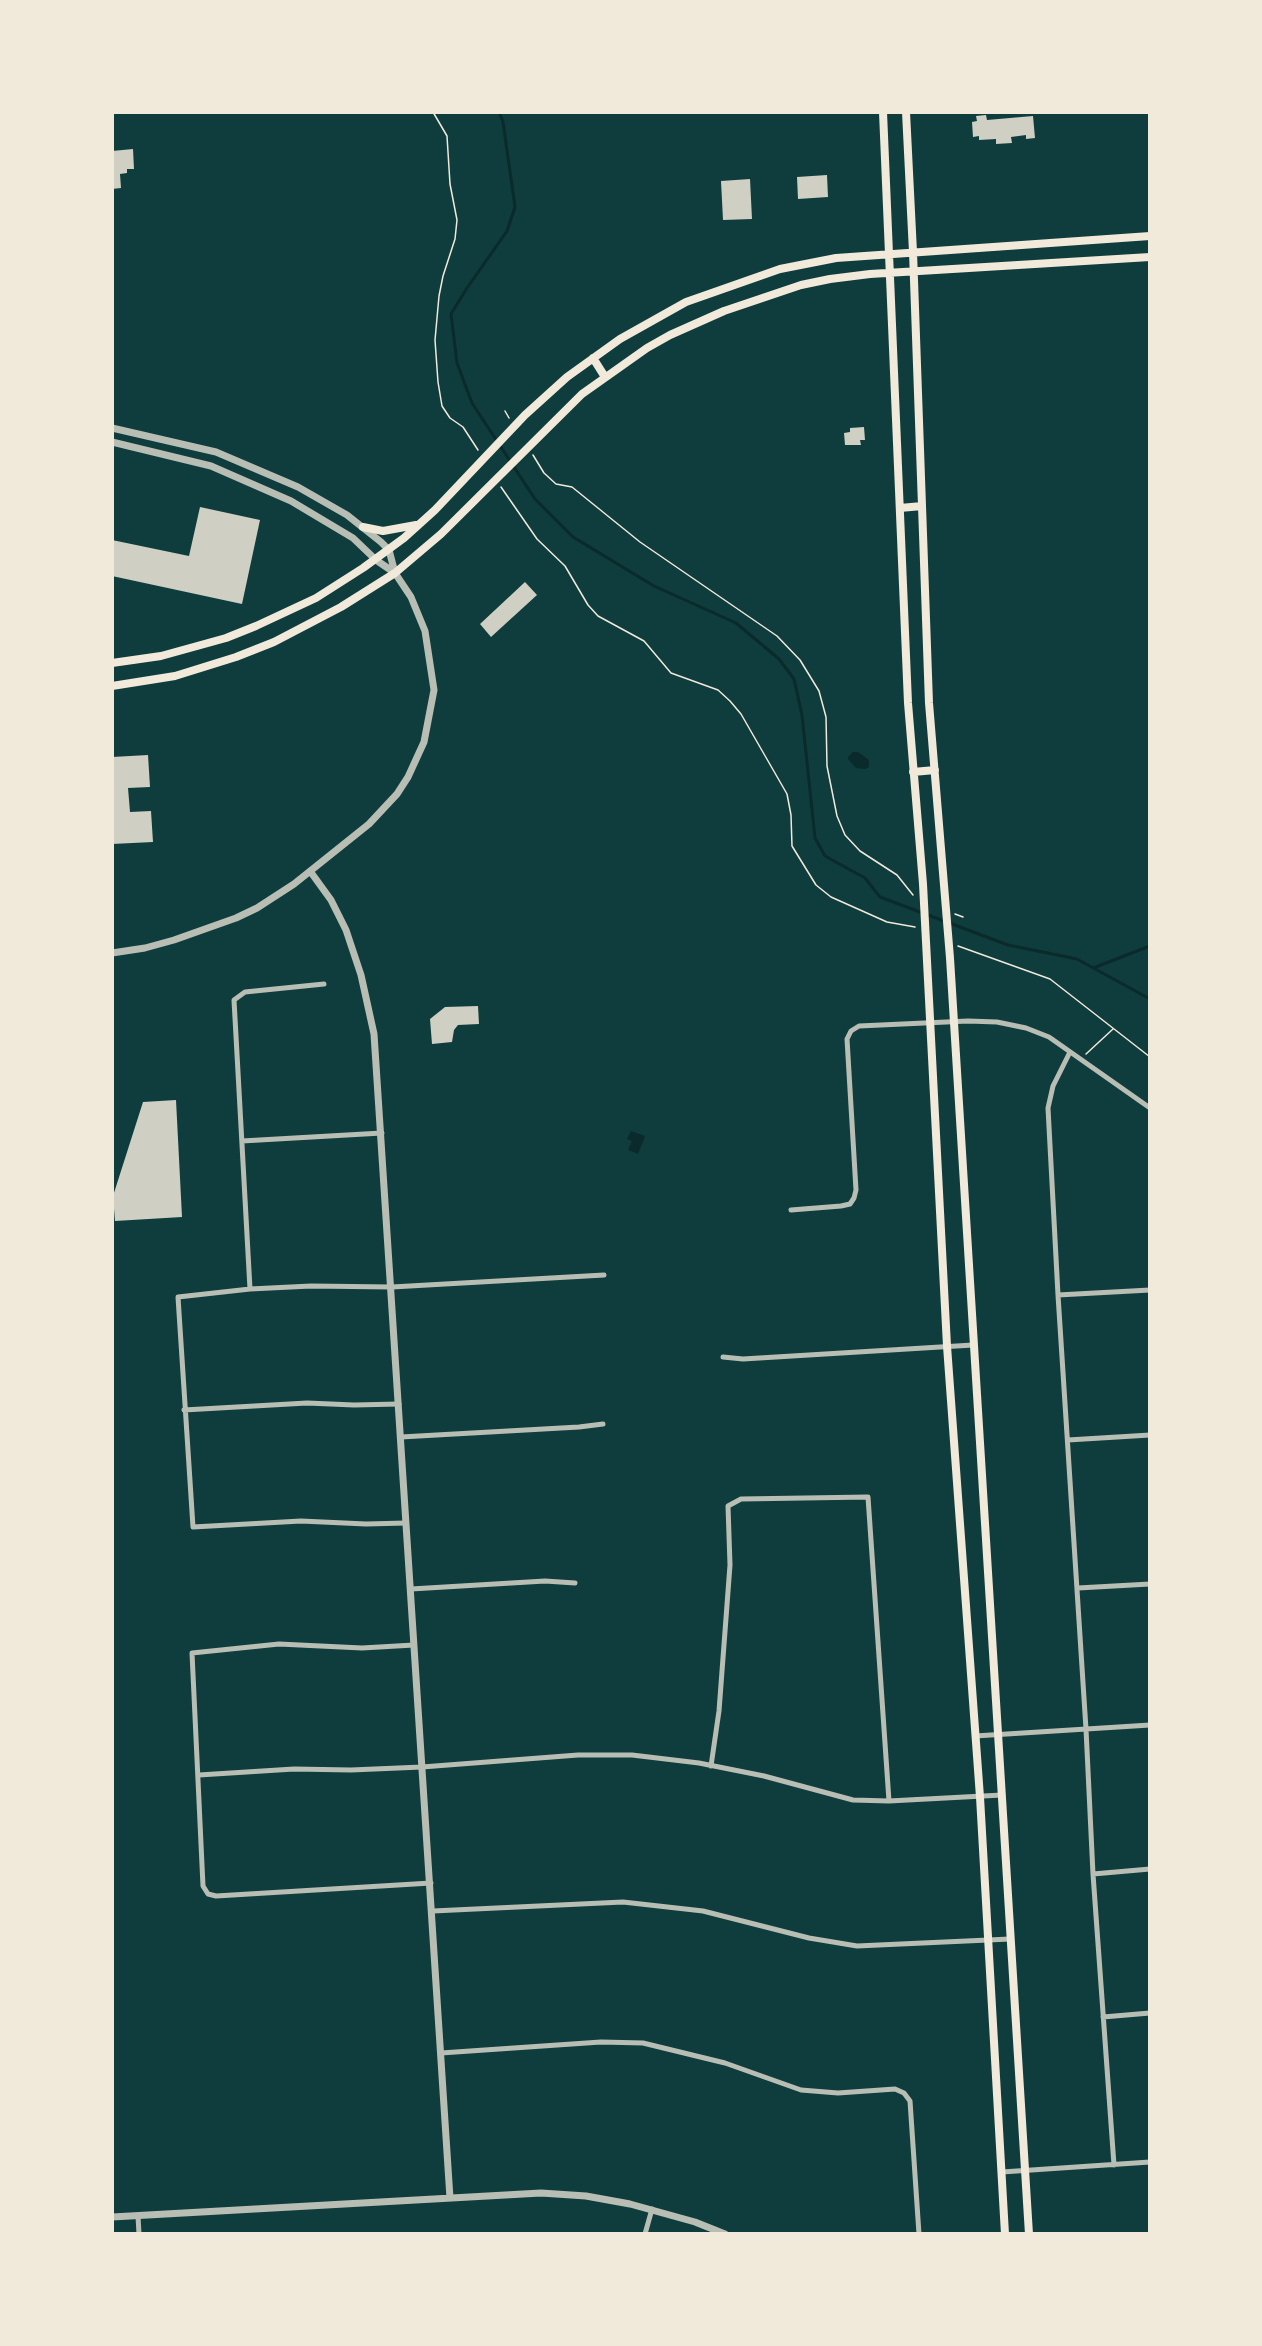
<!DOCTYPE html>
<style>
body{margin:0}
#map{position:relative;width:1262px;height:2346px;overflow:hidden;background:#0f3d3e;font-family:Quicksand,sans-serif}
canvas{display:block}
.frame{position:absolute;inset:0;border:114px solid #f1e9da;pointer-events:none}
</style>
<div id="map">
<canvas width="1262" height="2346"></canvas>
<div class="frame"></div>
</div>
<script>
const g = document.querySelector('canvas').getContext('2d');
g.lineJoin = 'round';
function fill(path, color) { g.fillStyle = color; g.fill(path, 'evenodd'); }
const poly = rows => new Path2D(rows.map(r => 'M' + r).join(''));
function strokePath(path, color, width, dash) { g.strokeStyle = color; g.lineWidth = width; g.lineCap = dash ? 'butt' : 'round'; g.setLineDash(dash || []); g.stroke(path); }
const water = poly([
 [853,752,858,752,869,760,869,767,865,769,856,768,848,759,848,757],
 [631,1131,645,1136,638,1154,628,1150,632,1141,627,1139]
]);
const stream = poly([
 [499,112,503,122,515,207,507,231,467,288,451,314,457,363,472,403,535,499,573,537,654,586,736,623,779,659,794,679,802,715,815,838,825,856,865,878,880,897,1008,945,1077,959,1150,999],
 [1093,968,1150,946]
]);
const building = poly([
 [986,115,987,120,1033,116,1035,138,1026,139,1026,135,1011,137,1012,143,996,144,996,139,979,140,979,136,973,137,972,122,977,121,976,116],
 [133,149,134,169,127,169,127,173,120,174,121,188,112,189,112,151],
 [827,175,828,197,798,199,797,177],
 [750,179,752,219,723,220,721,181],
 [864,427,865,440,860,440,861,445,845,445,844,433,850,432,850,428],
 [200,507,260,520,242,604,112,576,112,540,189,556],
 [525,582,537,595,491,637,480,624],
 [148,755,150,787,128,788,130,812,151,811,153,842,112,844,112,757],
 [478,1006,479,1024,458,1025,454,1030,452,1042,432,1044,430,1019,445,1007],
 [176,1100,182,1217,115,1221,113,1196,143,1102]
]);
const path = poly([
 [433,112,447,136,450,184,457,220,455,239,443,276,439,296,435,340,438,382,442,406,450,418,463,427,478,450],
 [505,411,509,418],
 [533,455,544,473,556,484,572,487,640,542,777,636,800,660,819,691,826,717,827,766,837,816,845,835,860,851,897,875,913,895],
 [501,487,537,539,565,566,588,605,598,616,644,641,671,673,718,690,730,701,741,714,787,794,791,815,792,846,816,885,831,897,887,922,915,927],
 [955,914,963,917],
 [958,946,1050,979,1150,1057],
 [1086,1054,1113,1029]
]);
const minor = poly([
 [1070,1052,1053,1086,1048,1108,1058,1295,1086,1729,1093,1874,1114,2165],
 [242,1141,382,1133],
 [791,1210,841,1206,850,1204,854,1198,856,1190,847,1039,851,1031,859,1026,968,1021,997,1022,1026,1028,1049,1037,1150,1108],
 [250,1289,234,1000,245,992,324,984],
 [1058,1295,1150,1290],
 [723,1357,743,1359,973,1345],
 [184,1410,307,1403,354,1405,399,1404],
 [401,1437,579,1427,603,1424],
 [1068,1440,1150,1435],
 [406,1523,366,1524,301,1521,193,1527,178,1297,250,1289,311,1286,392,1287,604,1275],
 [1078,1588,1150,1584],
 [411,1589,545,1581,575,1583],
 [414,1645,362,1648,279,1644,192,1653,203,1886,208,1894,216,1896,431,1883],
 [975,1736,1150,1725],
 [711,1766,719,1711,730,1565,728,1506,741,1499,868,1497,889,1801],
 [199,1775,294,1769,351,1770,422,1767,578,1755,632,1755,699,1763,764,1776,853,1800,889,1801,1002,1795],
 [1093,1874,1150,1869],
 [433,1911,623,1902,703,1911,809,1938,857,1946,1010,1939],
 [1103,2017,1150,2013],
 [441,2053,601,2042,643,2043,725,2063,801,2090,838,2093,895,2089,904,2093,910,2101,919,2234],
 [1002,2172,1150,2162],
 [138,2216,139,2234],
 [645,2234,652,2209]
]);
const tertiary = poly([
 [112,428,216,452,298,487,347,515,381,542,389,550,395,573],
 [112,442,211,466,291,501,353,538,376,560,395,573,411,597,425,631,434,690,424,742,408,777,397,794,369,824,294,884,257,908,236,918,174,940,145,948,112,953],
 [310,871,331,900,346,930,361,975,374,1034,450,2198],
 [112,2217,541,2193,586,2196,630,2204,695,2222,725,2234]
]);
const secondary = poly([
 [883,112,908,703,923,884,947,1346,980,1797,1005,2234],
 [906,112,913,252,929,703,950,958,1029,2234],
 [593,358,605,377],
 [900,508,922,506],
 [363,527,383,531,416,525],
 [112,663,161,656,226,638,256,626,316,598,363,568,404,538,435,510,525,415,567,377,620,339,686,302,780,269,836,258,1150,236],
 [112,686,175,676,236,657,274,642,341,607,395,573,441,534,582,394,647,348,670,335,724,311,801,285,830,279,870,274,1150,257],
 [913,772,935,770]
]);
fill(water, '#0a2a2b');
strokePath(stream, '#0a2a2b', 3);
fill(building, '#cfcfc3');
strokePath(path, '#f1e9da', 1.5);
strokePath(minor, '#b8beb3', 5);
strokePath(tertiary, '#b8beb3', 7);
strokePath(secondary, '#f1e9da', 8);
</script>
